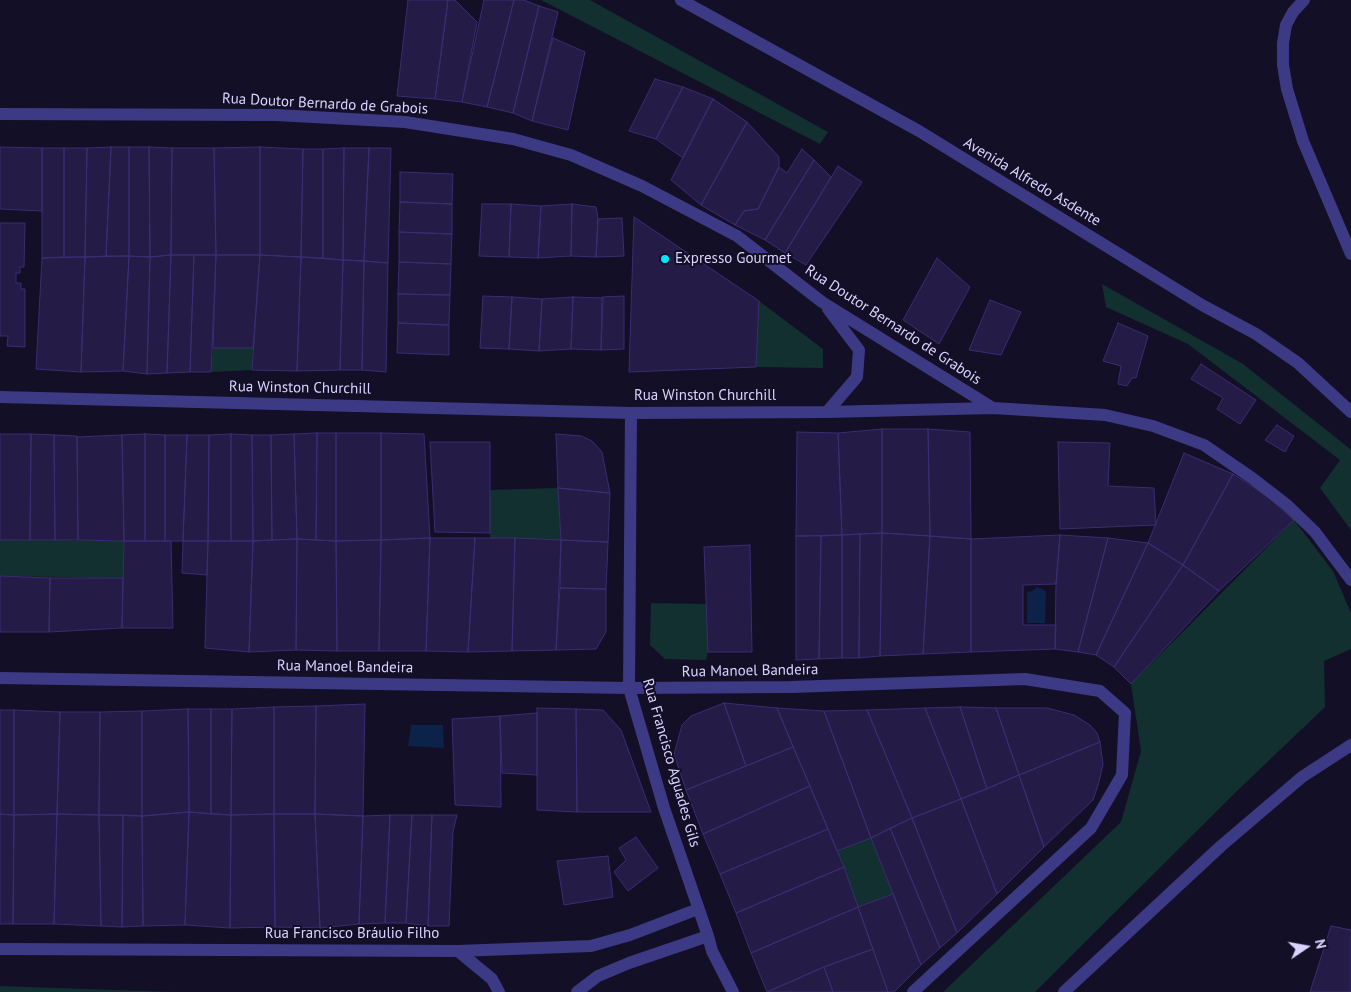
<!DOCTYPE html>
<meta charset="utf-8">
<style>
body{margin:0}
#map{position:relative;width:1351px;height:992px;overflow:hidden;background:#130f26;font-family:"PT Sans",sans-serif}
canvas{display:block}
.north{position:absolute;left:1281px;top:922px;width:50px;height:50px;-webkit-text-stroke:4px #130f26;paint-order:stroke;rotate:78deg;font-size:14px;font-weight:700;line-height:20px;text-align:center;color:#d9d4ff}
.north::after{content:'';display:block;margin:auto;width:18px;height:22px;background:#d9d4ff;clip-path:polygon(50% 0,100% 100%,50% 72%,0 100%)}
</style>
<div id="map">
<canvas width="1351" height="992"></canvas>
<div class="north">N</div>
</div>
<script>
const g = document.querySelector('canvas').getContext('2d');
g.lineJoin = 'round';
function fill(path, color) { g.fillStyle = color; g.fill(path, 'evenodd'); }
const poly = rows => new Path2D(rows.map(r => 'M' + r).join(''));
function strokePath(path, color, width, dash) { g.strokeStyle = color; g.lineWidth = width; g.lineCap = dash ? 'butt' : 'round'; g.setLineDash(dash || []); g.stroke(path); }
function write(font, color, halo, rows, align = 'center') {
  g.font = font + ' "PT Sans",sans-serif'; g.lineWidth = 4; g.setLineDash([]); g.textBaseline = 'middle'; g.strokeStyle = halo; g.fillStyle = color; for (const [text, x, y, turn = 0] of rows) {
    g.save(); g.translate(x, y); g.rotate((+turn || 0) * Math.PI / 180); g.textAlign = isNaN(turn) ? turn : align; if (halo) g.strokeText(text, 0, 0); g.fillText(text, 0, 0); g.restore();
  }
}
const green = poly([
 [541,0,590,0,828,132,820,144],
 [1102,284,1243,364,1349,448,1351,450,1351,530,1320,488,1340,460,1188,344,1106,307],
 [759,301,823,349,823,368,756,367],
 [213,348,253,348,252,370,211,372],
 [558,488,561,540,490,538,490,490],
 [1294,520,1333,571,1351,613,1351,649,1324,661,1325,707,1237,791,1035,992,943,992,1121,822,1141,751,1131,684],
 [0,540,124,541,123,578,0,576],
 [651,603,706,604,708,652,706,660,665,659,650,645],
 [871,838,893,894,858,907,837,851],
 [0,986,173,992,0,992]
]);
const water = poly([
 [1037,587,1046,591,1045,623,1027,623,1027,592,1032,591],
 [411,725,443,725,444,748,408,746]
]);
const building = poly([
 [408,0,448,0,435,99,397,96,408,0],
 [448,0,455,0,477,22,462,102,435,99,448,0],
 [484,0,514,0,487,107,462,102,484,0],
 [514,0,524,0,539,6,513,113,487,107,514,0],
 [539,6,558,12,532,121,513,113,539,6],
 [553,38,585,52,568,130,532,121,553,38],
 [655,79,683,87,656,139,629,131,655,79],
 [683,87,713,99,683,158,656,139,683,87],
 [713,99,747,122,701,205,671,180,713,99],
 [747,122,779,157,779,167,758,209,744,211,735,225,701,205,747,122],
 [0,147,42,148,42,211,0,209,0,147],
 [111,147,106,256,85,257,87,148,111,147],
 [111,147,129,147,129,256,106,256,111,147],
 [129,147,149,147,150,257,129,256,129,147],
 [149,147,172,148,171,255,150,257,149,147],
 [260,147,260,255,216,255,214,148,260,147],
 [260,147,303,149,301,257,260,255,260,147],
 [42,148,64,148,64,257,42,258,42,148],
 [64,148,87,148,85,257,64,257,64,148],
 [172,148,214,148,216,255,171,255,172,148],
 [344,148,343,260,323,258,323,149,344,148],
 [344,148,369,148,364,261,343,260,344,148],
 [369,148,391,148,388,263,364,261,369,148],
 [303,149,323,149,323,258,301,257,303,149],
 [802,149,814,160,765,240,735,225,744,211,758,209,779,167,787,173,802,149],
 [814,160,831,177,785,253,765,240,814,160],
 [838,166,862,182,806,265,785,253,838,166],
 [400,172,453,174,452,204,400,202,400,172],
 [400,202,452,204,452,234,399,232,400,202],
 [482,204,511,204,509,257,479,256,482,204],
 [511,204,541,206,538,258,509,257,511,204],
 [572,204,571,256,538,258,541,206,572,204],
 [572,204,596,207,598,219,596,257,571,256,572,204],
 [634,217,759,301,756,367,629,372,634,217],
 [622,218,624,256,596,257,598,219,622,218],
 [0,223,25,223,24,267,20,267,20,273,16,273,16,283,21,283,21,289,25,289,25,347,7,346,8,336,0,336,0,223],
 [399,232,452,234,451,264,399,262,399,232],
 [171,255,194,255,190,372,167,373,171,255],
 [171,255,167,373,147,374,150,257,171,255],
 [194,255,216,255,211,372,190,372,194,255],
 [216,255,260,255,253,348,213,348,216,255],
 [260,255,301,257,297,371,252,370,260,255],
 [129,256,150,257,147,374,123,371,129,256],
 [129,256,123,371,81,372,85,257,129,256],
 [85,257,81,372,36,369,42,258,85,257],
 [301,257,343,260,340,370,297,371,301,257],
 [937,258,970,287,939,344,903,320,937,258],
 [343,260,364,261,362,370,340,370,343,260],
 [364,261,388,263,386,372,362,370,364,261],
 [399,262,451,264,450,295,398,294,399,262],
 [398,294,450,295,449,325,398,323,398,294],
 [483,296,512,297,509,349,480,348,483,296],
 [624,296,624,349,601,350,602,297,624,296],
 [512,297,542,299,539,351,509,349,512,297],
 [573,297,603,298,601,350,571,349,573,297],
 [573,297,571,349,539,351,542,299,573,297],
 [990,300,1021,312,1001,355,969,350,990,300],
 [398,323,449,325,449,355,397,353,398,323],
 [1118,323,1148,336,1136,378,1132,378,1127,386,1118,384,1121,366,1103,361,1118,323],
 [1201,364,1256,400,1240,424,1217,409,1223,398,1191,379,1201,364],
 [1277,425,1294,436,1285,452,1265,440,1277,425],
 [882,429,882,533,842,535,838,433,882,429],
 [882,429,928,429,930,536,882,533,882,429],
 [928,429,970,432,971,539,930,536,928,429],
 [797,432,838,433,842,535,796,536,797,432],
 [317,433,316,540,297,539,294,434,317,433],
 [317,433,336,433,336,541,316,540,317,433],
 [336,433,381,433,381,540,336,541,336,433],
 [381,433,424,434,430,538,381,540,381,433],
 [0,434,31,434,30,540,0,540,0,434],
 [31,434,54,435,55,540,30,540,31,434],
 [145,434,145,541,124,541,122,435,145,434],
 [145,434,165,435,165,541,145,541,145,434],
 [231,434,231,541,208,541,209,435,231,434],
 [231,434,252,435,253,541,231,541,231,434],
 [294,434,297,539,272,540,271,435,294,434],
 [556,434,581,436,592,441,602,452,610,493,558,488,556,434],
 [54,435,77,436,78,540,55,540,54,435],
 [122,435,124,541,78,540,77,437,122,435],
 [165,435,187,435,183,541,165,541,165,435],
 [187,435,209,435,208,541,183,541,187,435],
 [252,435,271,435,272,540,253,541,252,435],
 [430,442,490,442,490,533,435,532,430,442],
 [1058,442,1110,443,1108,486,1154,488,1156,525,1060,529,1058,442],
 [1184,453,1233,474,1183,565,1148,543,1184,453],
 [1233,474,1267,496,1294,520,1219,591,1183,565,1233,474],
 [558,488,610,493,608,542,561,540,558,488],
 [882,533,930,536,923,654,880,656,882,533],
 [882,533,880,656,859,658,860,534,882,533],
 [860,534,859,658,842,658,842,535,860,534],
 [842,535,842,658,819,659,821,536,842,535],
 [1060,535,1108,538,1078,652,1055,649,1056,584,1060,535],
 [1060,535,1056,584,1023,585,1023,625,1056,625,1055,649,971,652,971,539,1060,535],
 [796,536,821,536,819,659,796,660,796,536],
 [930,536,971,539,971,652,923,654,930,536],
 [430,538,475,538,468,652,426,651,430,538],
 [430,538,426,651,379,651,381,540,430,538],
 [475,538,515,538,512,651,468,652,475,538],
 [515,538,561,540,556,650,512,651,515,538],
 [1108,538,1148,543,1096,655,1078,652,1108,538],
 [297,539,336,541,337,651,296,650,297,539],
 [297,539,296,650,249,652,253,541,297,539],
 [381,540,379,651,337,651,336,541,381,540],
 [561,540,608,542,606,589,560,588,561,540],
 [124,541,171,541,173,628,122,628,124,541],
 [183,541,208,541,207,575,182,573,183,541],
 [208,541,253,541,249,652,205,648,208,541],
 [1148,543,1183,565,1114,667,1096,655,1148,543],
 [750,545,752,652,708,652,704,547,750,545],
 [1183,565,1219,591,1131,684,1114,667,1183,565],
 [0,576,50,578,49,632,0,632,0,576],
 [50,578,123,578,122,628,49,632,50,578],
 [560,588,606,589,606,632,596,649,556,650,560,588],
 [724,703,746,766,686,790,674,754,682,725,691,716,724,703],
 [724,703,777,708,793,747,746,766,724,703],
 [365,704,363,816,315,814,316,706,365,704],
 [316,706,315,814,274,814,274,707,316,706],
 [274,707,274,814,231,815,232,709,274,707],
 [960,707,996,708,1019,775,987,789,960,707],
 [960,707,987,789,961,799,925,708,960,707],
 [537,708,576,709,577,812,537,810,537,708],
 [777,708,824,711,871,838,837,851,777,708],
 [925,708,961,799,912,818,867,710,925,708],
 [996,708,1047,708,1074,715,1090,725,1097,733,1100,742,1019,775,996,708],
 [188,709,211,709,211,814,189,812,188,709],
 [188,709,189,812,142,816,142,711,188,709],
 [211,709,232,709,231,815,211,814,211,709],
 [576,709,603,710,621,730,651,812,577,812,576,709],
 [0,710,14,710,14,815,0,814,0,710],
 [14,710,60,712,57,814,14,815,14,710],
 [867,710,912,818,871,838,824,711,867,710],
 [142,711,142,816,99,815,100,712,142,711],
 [60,712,100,712,99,815,57,814,60,712],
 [537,713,537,775,502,773,500,716,537,713],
 [500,716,501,807,455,805,452,719,500,716],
 [1100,742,1103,764,1099,782,1093,800,1044,847,1019,775,1100,742],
 [793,747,810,786,703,834,686,790,793,747],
 [1019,775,1044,847,997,894,961,799,1019,775],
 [810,786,828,829,720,874,703,834,810,786],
 [961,799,997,894,957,933,912,818,961,799],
 [189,812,185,925,143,926,142,816,189,812],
 [189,812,231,815,230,928,185,925,189,812],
 [0,814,14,815,13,924,0,924,0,814],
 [57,814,54,924,13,924,14,815,57,814],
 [57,814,99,815,101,926,54,924,57,814],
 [274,814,275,927,230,928,231,815,274,814],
 [274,814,315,814,320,928,275,927,274,814],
 [315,814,363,816,359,924,320,928,315,814],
 [99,815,123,815,122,927,101,926,99,815],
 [123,815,142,816,143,926,122,927,123,815],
 [390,815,385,923,359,924,363,816,390,815],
 [390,815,412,815,406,923,385,923,390,815],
 [412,815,432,815,428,926,406,923,412,815],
 [432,815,457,815,453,832,449,926,428,926,432,815],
 [912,818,957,933,940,948,890,828,912,818],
 [890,828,940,948,921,965,871,838,890,828],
 [828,829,844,867,736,913,720,874,828,829],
 [636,837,658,868,628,891,614,872,626,860,619,848,636,837],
 [608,856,613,897,564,905,557,861,608,856],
 [844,867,858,907,751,953,736,913,844,867],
 [893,894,921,965,894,992,888,992,858,907,893,894],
 [858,907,873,949,824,967,767,992,751,953,858,907],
 [1331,926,1351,930,1351,992,1310,992,1331,926],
 [873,949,888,992,833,992,824,967,873,949],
 [824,967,833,992,767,992,824,967]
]);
const minor = poly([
 [681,0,919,131,1202,305,1256,334,1298,363,1351,412],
 [1304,0,1293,12,1286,25,1283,43,1283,65,1287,89,1303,141,1351,254],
 [0,114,276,115,405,122,513,139,571,155,642,186,737,236,822,302,993,408],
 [0,397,631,413,827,412,993,408,1105,415,1153,426,1204,445,1252,478,1287,505,1315,532,1351,580],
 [827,412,857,377,859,350,828,309],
 [631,413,629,688,664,808,708,936,712,951,733,992],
 [0,678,629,688,791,687,1025,679,1100,691,1125,713,1122,775,1091,828,913,992],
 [0,949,458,951,591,946,630,935,698,909],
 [458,951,492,979,499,992],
 [577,992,598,976,629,963,708,936],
 [1064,992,1221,846,1302,777,1351,745]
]);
const markers = [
 [665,259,5,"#00e5ff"]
];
const streetNames = [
 ["Rua Doutor Bernardo de Grabois",325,104,3],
 ["Avenida Alfredo Asdente",1032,182,31],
 ["Rua Doutor Bernardo de Grabois",893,325,33],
 ["Rua Winston Churchill",300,388,1],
 ["Rua Winston Churchill",705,396],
 ["Rua Manoel Bandeira",345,667,1],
 ["Rua Manoel Bandeira",750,671,-1],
 ["Rua Francisco Aguades Gils",671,763,74],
 ["Rua Francisco Bráulio Filho",352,934]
];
const poiNames = [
 ["Expresso Gourmet",675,259]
];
fill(green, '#12302f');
fill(water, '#0c2248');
fill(building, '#241b47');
strokePath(building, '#3b2d73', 1);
strokePath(minor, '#3d3a85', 12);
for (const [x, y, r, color] of markers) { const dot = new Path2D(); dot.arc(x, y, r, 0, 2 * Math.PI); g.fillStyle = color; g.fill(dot); strokePath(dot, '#130f26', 2); }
write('15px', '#d9d4ff', '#130f26', streetNames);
write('15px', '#d9d4ff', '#130f26', poiNames, 'left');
</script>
